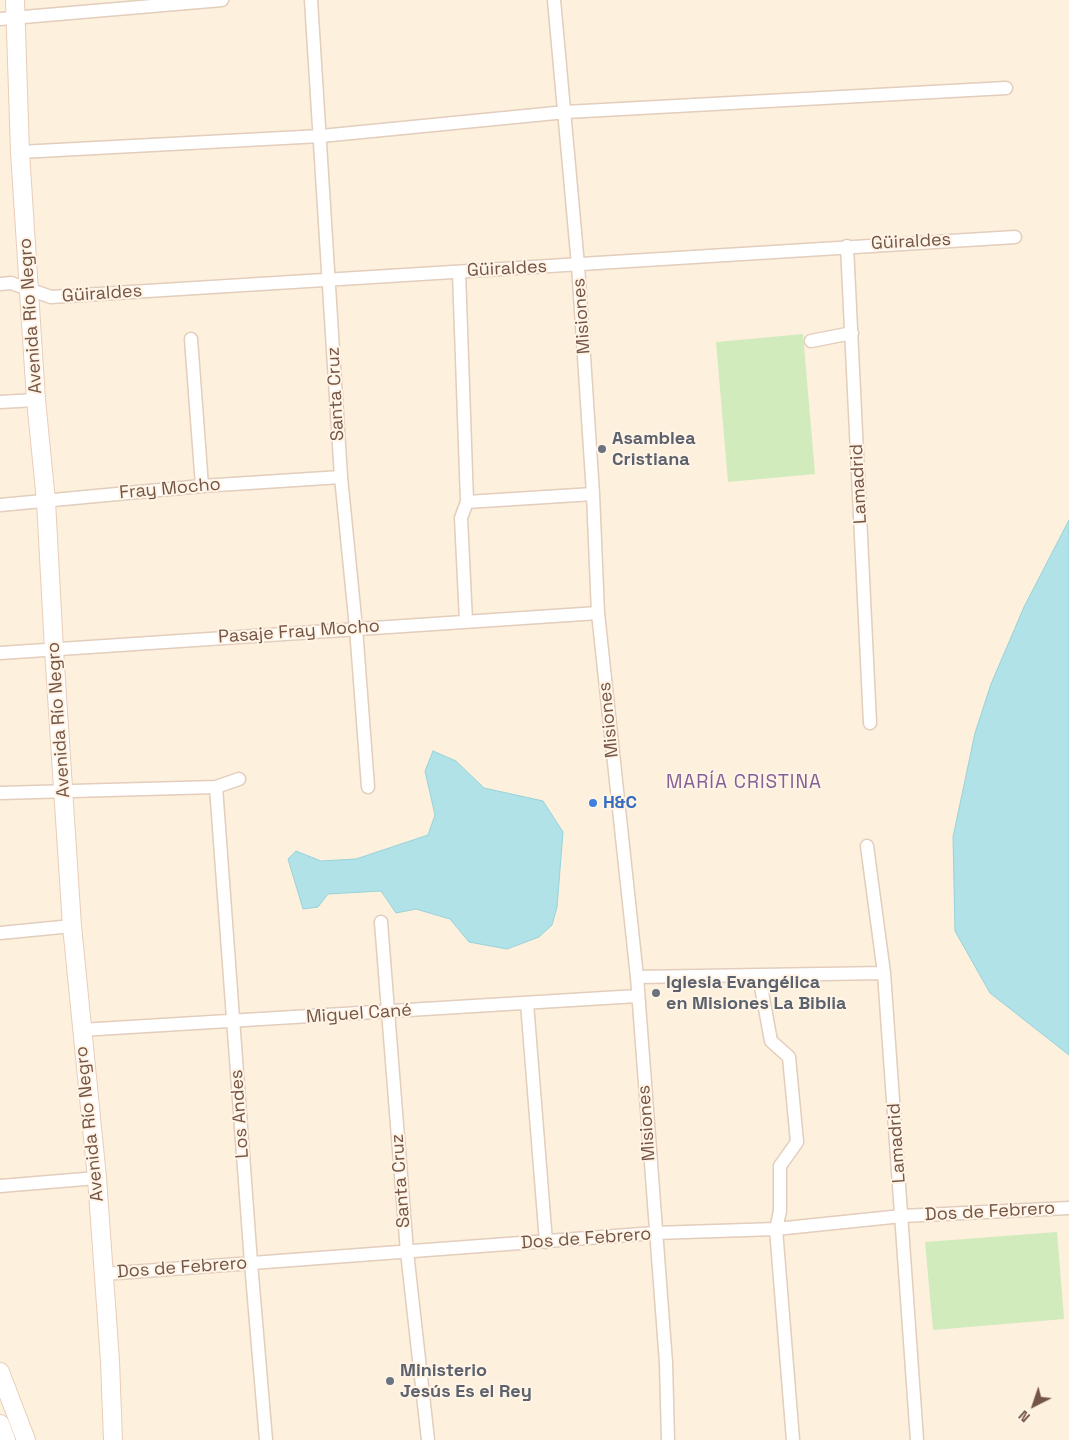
<!DOCTYPE html>
<meta charset="utf-8">
<style>
body{margin:0}
#map{position:relative;width:1069px;height:1440px;overflow:hidden;background:#fdf0dd;font-family:"Space Grotesk",sans-serif}
canvas{display:block}
.north{position:absolute;left:1009px;top:1380px;width:50px;height:50px;-webkit-text-stroke:4px #fff4e5;paint-order:stroke;rotate:221deg;font-size:14px;font-weight:700;line-height:20px;text-align:center;color:#745445}
.north::after{content:'';display:block;margin:auto;width:18px;height:22px;background:#745445;clip-path:polygon(50% 0,100% 100%,50% 72%,0 100%)}
</style>
<div id="map">
<canvas width="1069" height="1440"></canvas>
<div class="north">N</div>
</div>
<script>
const g = document.querySelector('canvas').getContext('2d');
g.lineJoin = 'round';
function fill(path, color) { g.fillStyle = color; g.fill(path, 'evenodd'); }
const poly = rows => new Path2D(rows.map(r => 'M' + r).join(''));
function strokePath(path, color, width, dash) { g.strokeStyle = color; g.lineWidth = width; g.lineCap = dash ? 'butt' : 'round'; g.setLineDash(dash || []); g.stroke(path); }
function write(font, color, halo, rows, align = 'center') {
  g.font = font + ' "Space Grotesk",sans-serif'; g.lineWidth = 4; g.setLineDash([]); g.textBaseline = 'middle'; g.strokeStyle = halo; g.fillStyle = color; for (const [text, x, y, turn = 0] of rows) {
    g.save(); g.translate(x, y); g.rotate((+turn || 0) * Math.PI / 180); g.textAlign = isNaN(turn) ? turn : align; if (halo) g.strokeText(text, 0, 0); g.fillText(text, 0, 0); g.restore();
  }
}
const green = poly([
 [803,334,815,474,728,482,716,342],
 [1057,1232,1064,1319,933,1330,925,1242]
]);
const water = poly([
 [1069,520,1069,1055,990,993,955,931,953,837,975,733,991,684,1024,607,1069,520],
 [433,751,456,761,484,788,543,801,563,832,557,907,552,925,539,937,507,949,469,942,450,919,416,909,396,913,381,891,328,894,318,907,303,909,288,859,296,851,321,861,356,859,428,835,435,815,425,771,433,751]
]);
const street = poly([
 [311,0,341,477,356,628,368,787],
 [554,0,578,265,593,494,598,613,637,977,666,1363,668,1440],
 [0,19,222,0],
 [20,152,321,136,566,112,1006,88],
 [847,246,870,723],
 [459,272,467,502,461,518,466,621],
 [0,284,11,283,51,297,1015,237],
 [191,339,202,486],
 [811,341,852,333],
 [0,402,36,400],
 [467,502,593,494],
 [0,505,202,486,341,477],
 [0,653,598,613],
 [216,787,251,1263,266,1440],
 [0,793,216,787,239,779],
 [867,846,884,973,917,1440],
 [381,922,407,1252,428,1440],
 [0,933,72,926],
 [759,976,771,1041,789,1057,797,1142,780,1166,780,1211,776,1229,793,1440],
 [637,977,884,973],
 [527,1003,546,1242],
 [81,1030,637,996],
 [0,1186,97,1178],
 [104,1274,655,1233,776,1229,902,1216,1069,1208]
]);
const secondary = poly([
 [15,0,20,152,36,400,46,501,54,650,72,926,97,1178,110,1361,113,1440],
 [0,1372,26,1440],
 [0,1424,6,1440]
]);
const markers = [
 [602,449,5,"#6b7280"],
 [593,803,5,"#3f7fe0"],
 [656,993,5,"#6b7280"],
 [390,1381,5,"#6b7280"]
];
const streetNames = [
 ["Güiraldes",911,242,-3],
 ["Güiraldes",507,269,-3],
 ["Güiraldes",102,294,-4],
 ["Avenida Río Negro",31,316,-94],
 ["Misiones",582,316,-94],
 ["Santa Cruz",336,394,-93],
 ["Lamadrid",859,484,-93],
 ["Fray Mocho",170,489,-5],
 ["Pasaje Fray Mocho",299,632,-4],
 ["Avenida Río Negro",59,720,-94],
 ["Misiones",609,720,-96],
 ["Miguel Cané",359,1014,-4],
 ["Los Andes",240,1114,-94],
 ["Misiones",647,1123,-94],
 ["Avenida Río Negro",90,1124,-96],
 ["Lamadrid",897,1143,-94],
 ["Santa Cruz",401,1181,-94],
 ["Dos de Febrero",990,1212,-3],
 ["Dos de Febrero",586,1239,-4],
 ["Dos de Febrero",182,1268,-4]
];
const worshipNames = [
 ["Asamblea",612,439],
 ["Cristiana",612,460],
 ["Iglesia Evangélica",666,983],
 ["en Misiones La Biblia",666,1004],
 ["Ministerio",400,1371],
 ["Jesús Es el Rey",400,1392]
];
const shopNames = [
 ["H&C",603,803]
];
const neighbourhoodNames = [
 ["MARÍA CRISTINA",744,783]
];
fill(green, '#d1ebbc');
fill(water, '#b1e2e7');
strokePath(water, '#97d2da', 1);
strokePath(street, '#e3cdbc', 15);
strokePath(secondary, '#e9cdb9', 20);
strokePath(street, '#fff', 12);
strokePath(secondary, '#fff', 18);
for (const [x, y, r, color] of markers) { const dot = new Path2D(); dot.arc(x, y, r, 0, 2 * Math.PI); g.fillStyle = color; g.fill(dot); strokePath(dot, '#fff4e5', 2); }
write('18px', '#745445', '#fff4e5', streetNames);
write('bold 18px', '#5b616d', '#fff4e5', worshipNames, 'left');
write('bold 18px', '#366cbe', '#fff4e5', shopNames, 'left');
g.letterSpacing = '1px';
write('19px', '#836098', '#fff4e5', neighbourhoodNames);
g.letterSpacing = '0px';
</script>
